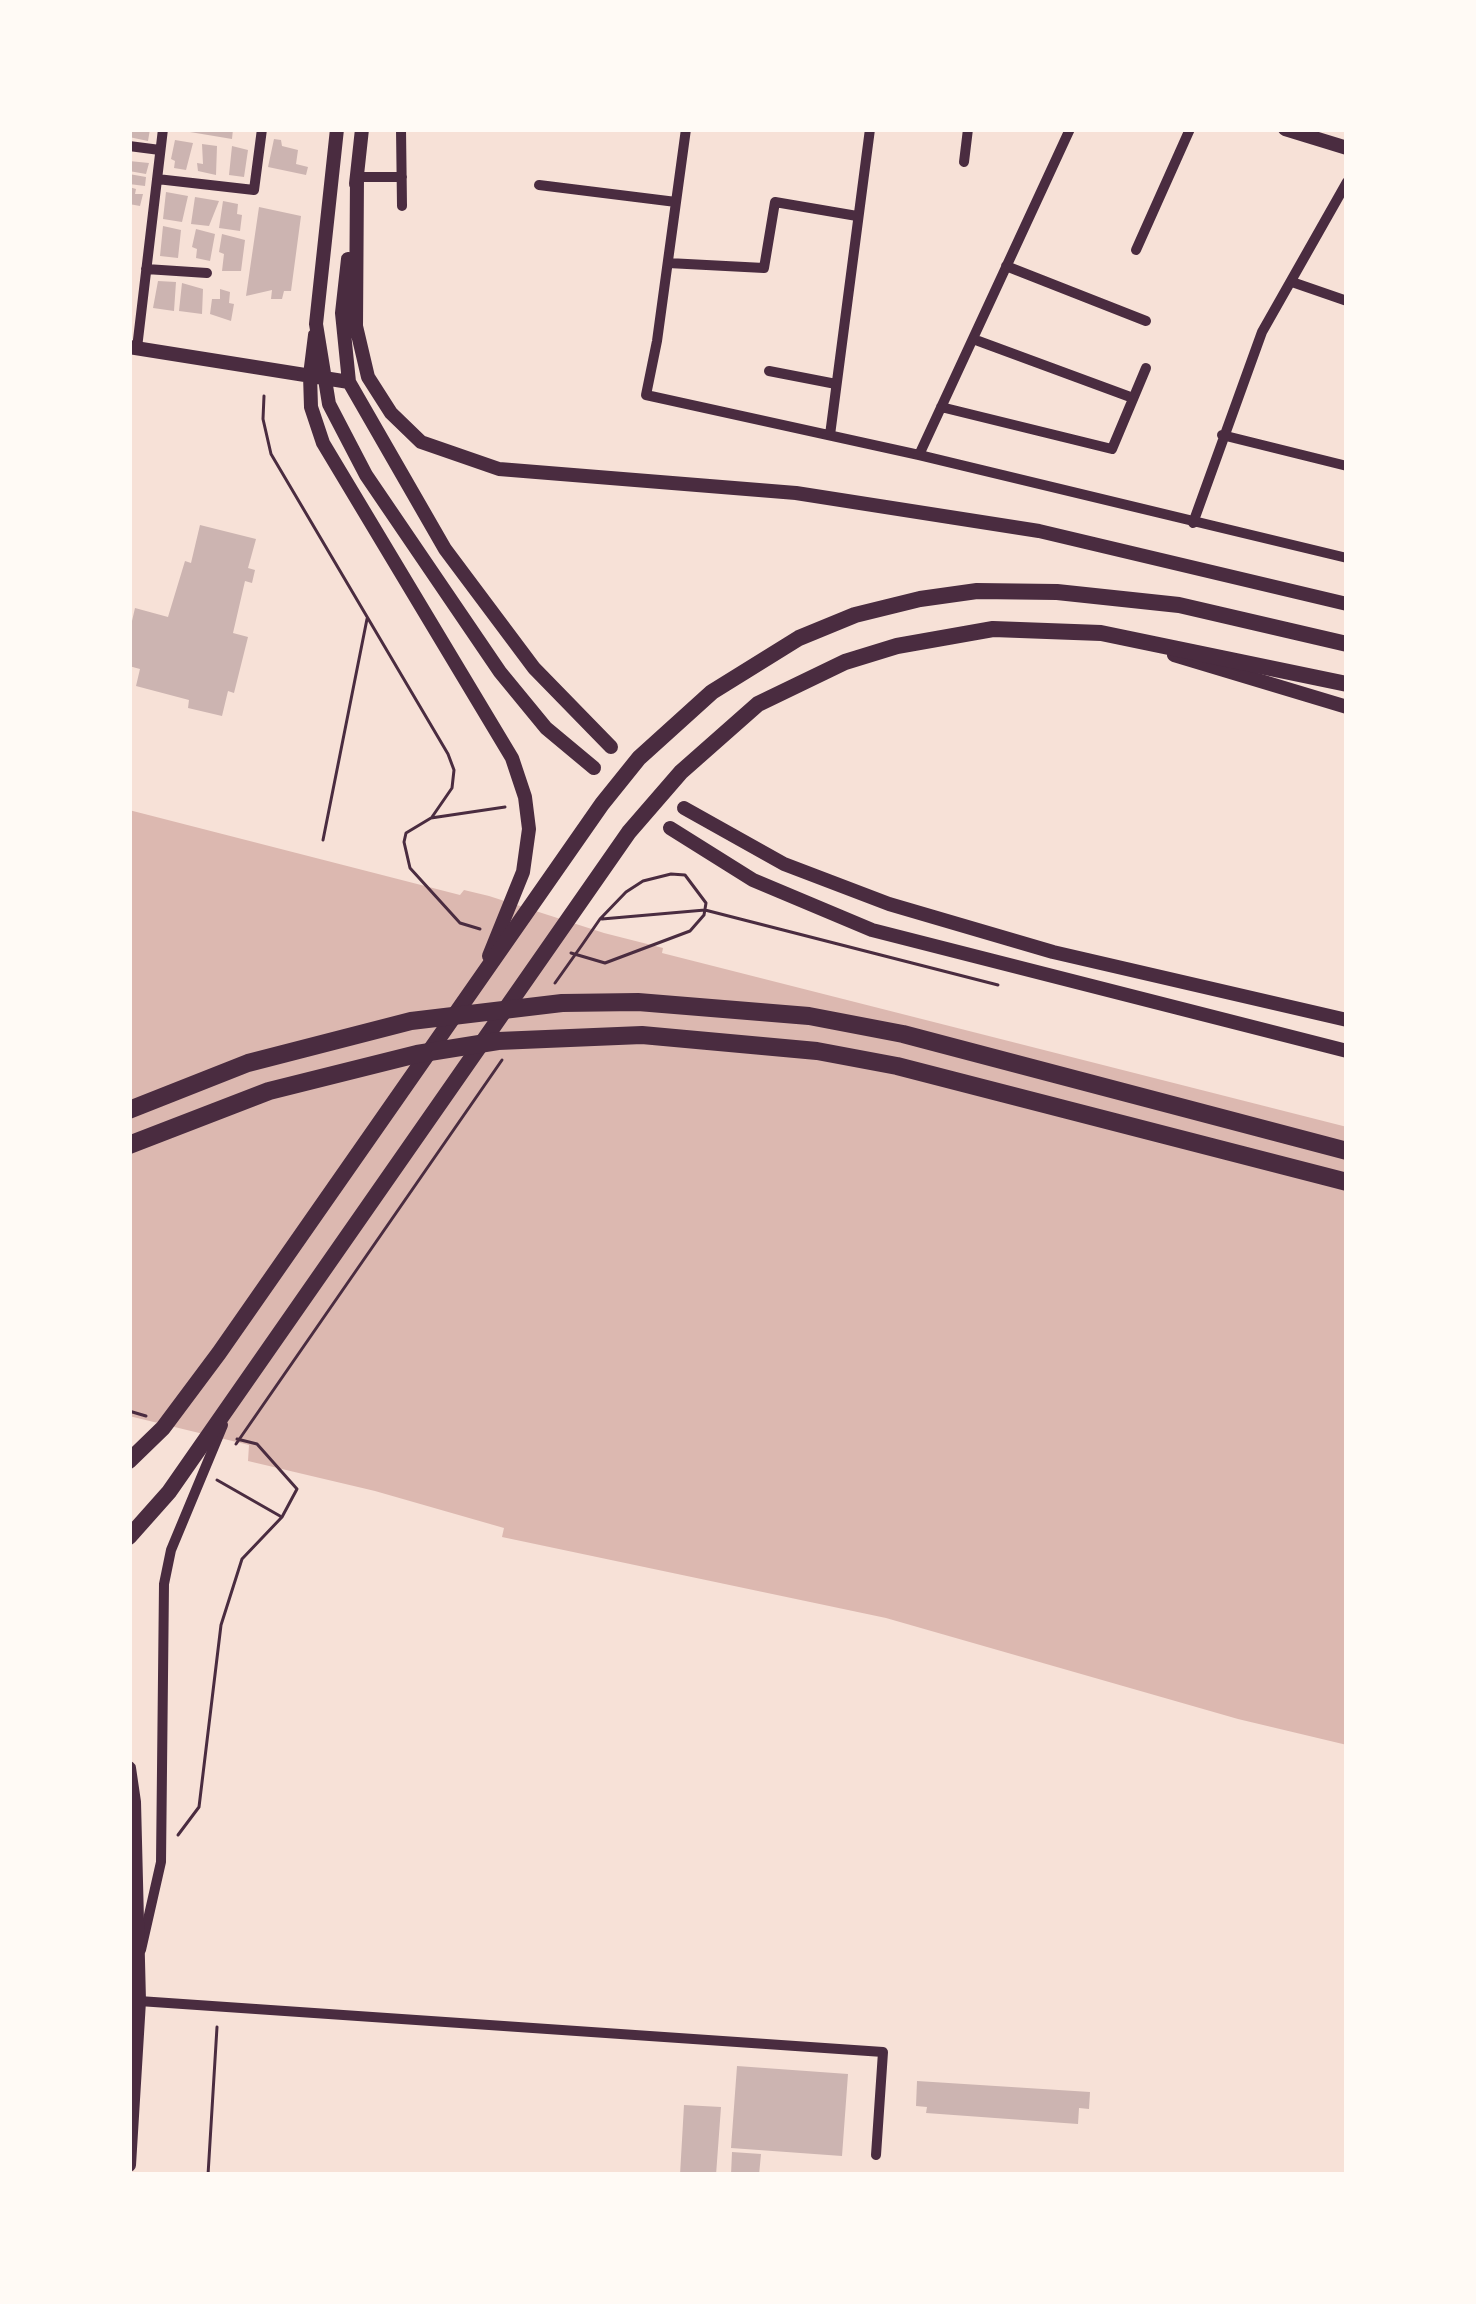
<!DOCTYPE html>
<style>
body{margin:0}
#map{position:relative;width:1476px;height:2304px;overflow:hidden;background:#f7e1d7;font-family:"Libre Baskerville",serif}
canvas{display:block}
.frame{position:absolute;inset:0;border:132px solid #fffaf5;pointer-events:none}
</style>
<div id="map">
<canvas width="1476" height="2304"></canvas>
<div class="frame"></div>
</div>
<script>
const g = document.querySelector('canvas').getContext('2d');
g.lineJoin = 'round';
function fill(path, color) { g.fillStyle = color; g.fill(path, 'evenodd'); }
const poly = rows => new Path2D(rows.map(r => 'M' + r).join(''));
function strokePath(path, color, width, dash) { g.strokeStyle = color; g.lineWidth = width; g.lineCap = dash ? 'butt' : 'round'; g.setLineDash(dash || []); g.stroke(path); }
const water = poly([
 [129,810,460,895,464,890,489,896,604,933,663,948,662,953,1347,1127,1347,1745,1238,1719,886,1618,502,1537,504,1528,375,1491,248,1461,249,1445,129,1416]
]);
const building = poly([
 [129,129,150,129,148,141,129,137],
 [184,129,233,129,232,139,184,131],
 [274,139,281,140,282,146,298,150,296,164,308,167,306,175,268,167],
 [175,140,193,143,186,170,174,168,175,161,171,159],
 [202,144,217,146,216,175,198,171,197,163,203,164],
 [232,146,248,150,244,177,229,175],
 [129,161,149,163,146,174,129,171],
 [129,174,146,177,145,186,129,184],
 [129,187,136,189,135,194,143,194,140,206,129,204],
 [166,192,188,196,182,222,163,219],
 [195,197,219,201,209,226,191,224],
 [223,201,238,204,237,214,242,215,240,231,219,228],
 [259,207,301,216,291,291,284,291,282,299,271,299,272,290,246,296],
 [163,226,181,230,178,258,160,256],
 [196,229,215,234,210,261,196,258,197,249,192,247],
 [222,234,245,240,241,271,222,271,224,254,219,252],
 [158,281,176,282,174,311,153,308],
 [182,283,203,289,202,314,179,311],
 [220,289,230,292,229,303,234,304,231,321,210,314,212,299,220,299],
 [200,525,256,539,248,568,255,570,252,583,245,581,233,633,248,637,234,693,228,691,222,716,188,708,189,700,136,686,140,669,129,666,129,634,135,608,168,617,185,561,191,563],
 [737,2066,848,2074,842,2156,731,2148],
 [917,2081,1090,2092,1089,2109,1079,2108,1078,2124,926,2113,927,2107,916,2106],
 [684,2105,721,2107,716,2175,680,2175],
 [732,2152,761,2154,759,2175,731,2175]
]);
const path = poly([
 [264,396,263,419,271,454,448,754,454,770,452,788,432,817],
 [323,840,367,619],
 [602,919,705,910,998,985],
 [480,929,460,923,410,868,404,842,406,833,431,818,505,807],
 [555,983,582,945,600,919,626,892,643,881,671,874,685,875,706,903,704,915,690,931,605,963,571,953],
 [129,1411,146,1416],
 [236,1444,502,1060],
 [217,1480,280,1516],
 [178,1835,199,1807,221,1625,242,1559,282,1517,297,1489,257,1444,237,1439],
 [208,2175,217,2027]
]);
const minor = poly([
 [401,129,402,206],
 [686,129,657,341,646,395,919,455,1347,558],
 [129,146,160,150],
 [964,162,968,129],
 [357,177,402,177],
 [157,179,254,190,262,129],
 [539,185,676,202],
 [1136,250,1190,129],
 [668,263,764,268,775,202,857,216],
 [1006,266,1146,321],
 [146,269,207,273],
 [1292,282,1347,301],
 [973,339,1133,398],
 [137,348,163,129],
 [769,371,836,384],
 [941,407,1112,449,1146,368],
 [830,435,870,129],
 [1222,435,1347,466],
 [919,455,1070,129],
 [1193,523,1262,332,1347,182],
 [141,1950,161,1862,164,1584,171,1550,223,1425],
 [139,2001,883,2052,876,2155]
]);
const tertiary = poly([
 [337,129,316,324,329,404,366,475,500,672,546,728,594,768],
 [1285,129,1347,148],
 [357,177,356,326,368,377,391,413,421,442,499,469,796,493,1039,531,1347,604],
 [356,184,362,129],
 [348,259,342,313,349,382,445,549,534,668,611,747],
 [315,335,310,375,311,407,323,443,512,758,525,797,529,829,523,872,489,956],
 [129,347,349,382],
 [1174,655,1347,707],
 [684,808,784,864,889,904,1053,952,1347,1020],
 [670,828,753,880,872,930,1347,1051],
 [129,1768,134,1802,139,2001,129,2165]
]);
const primary = poly([
 [129,1461,163,1428,219,1353,602,804,639,758,712,692,799,638,855,615,920,599,977,591,1057,592,1179,605,1347,644],
 [129,1537,169,1492,629,832,681,772,758,704,845,662,897,646,993,629,1101,633,1347,684]
]);
const motorway = poly([
 [129,1110,248,1063,411,1021,562,1003,638,1002,809,1016,903,1034,1347,1151],
 [129,1145,269,1091,417,1054,498,1041,642,1035,817,1051,897,1066,1347,1182]
]);
fill(water, '#dcb8b0');
fill(building, '#ccb4b1');
strokePath(path, '#4a2c40', 3);
strokePath(minor, '#4a2c40', 10);
strokePath(tertiary, '#4a2c40', 14);
strokePath(primary, '#4a2c40', 16);
strokePath(motorway, '#4a2c40', 18);
</script>
